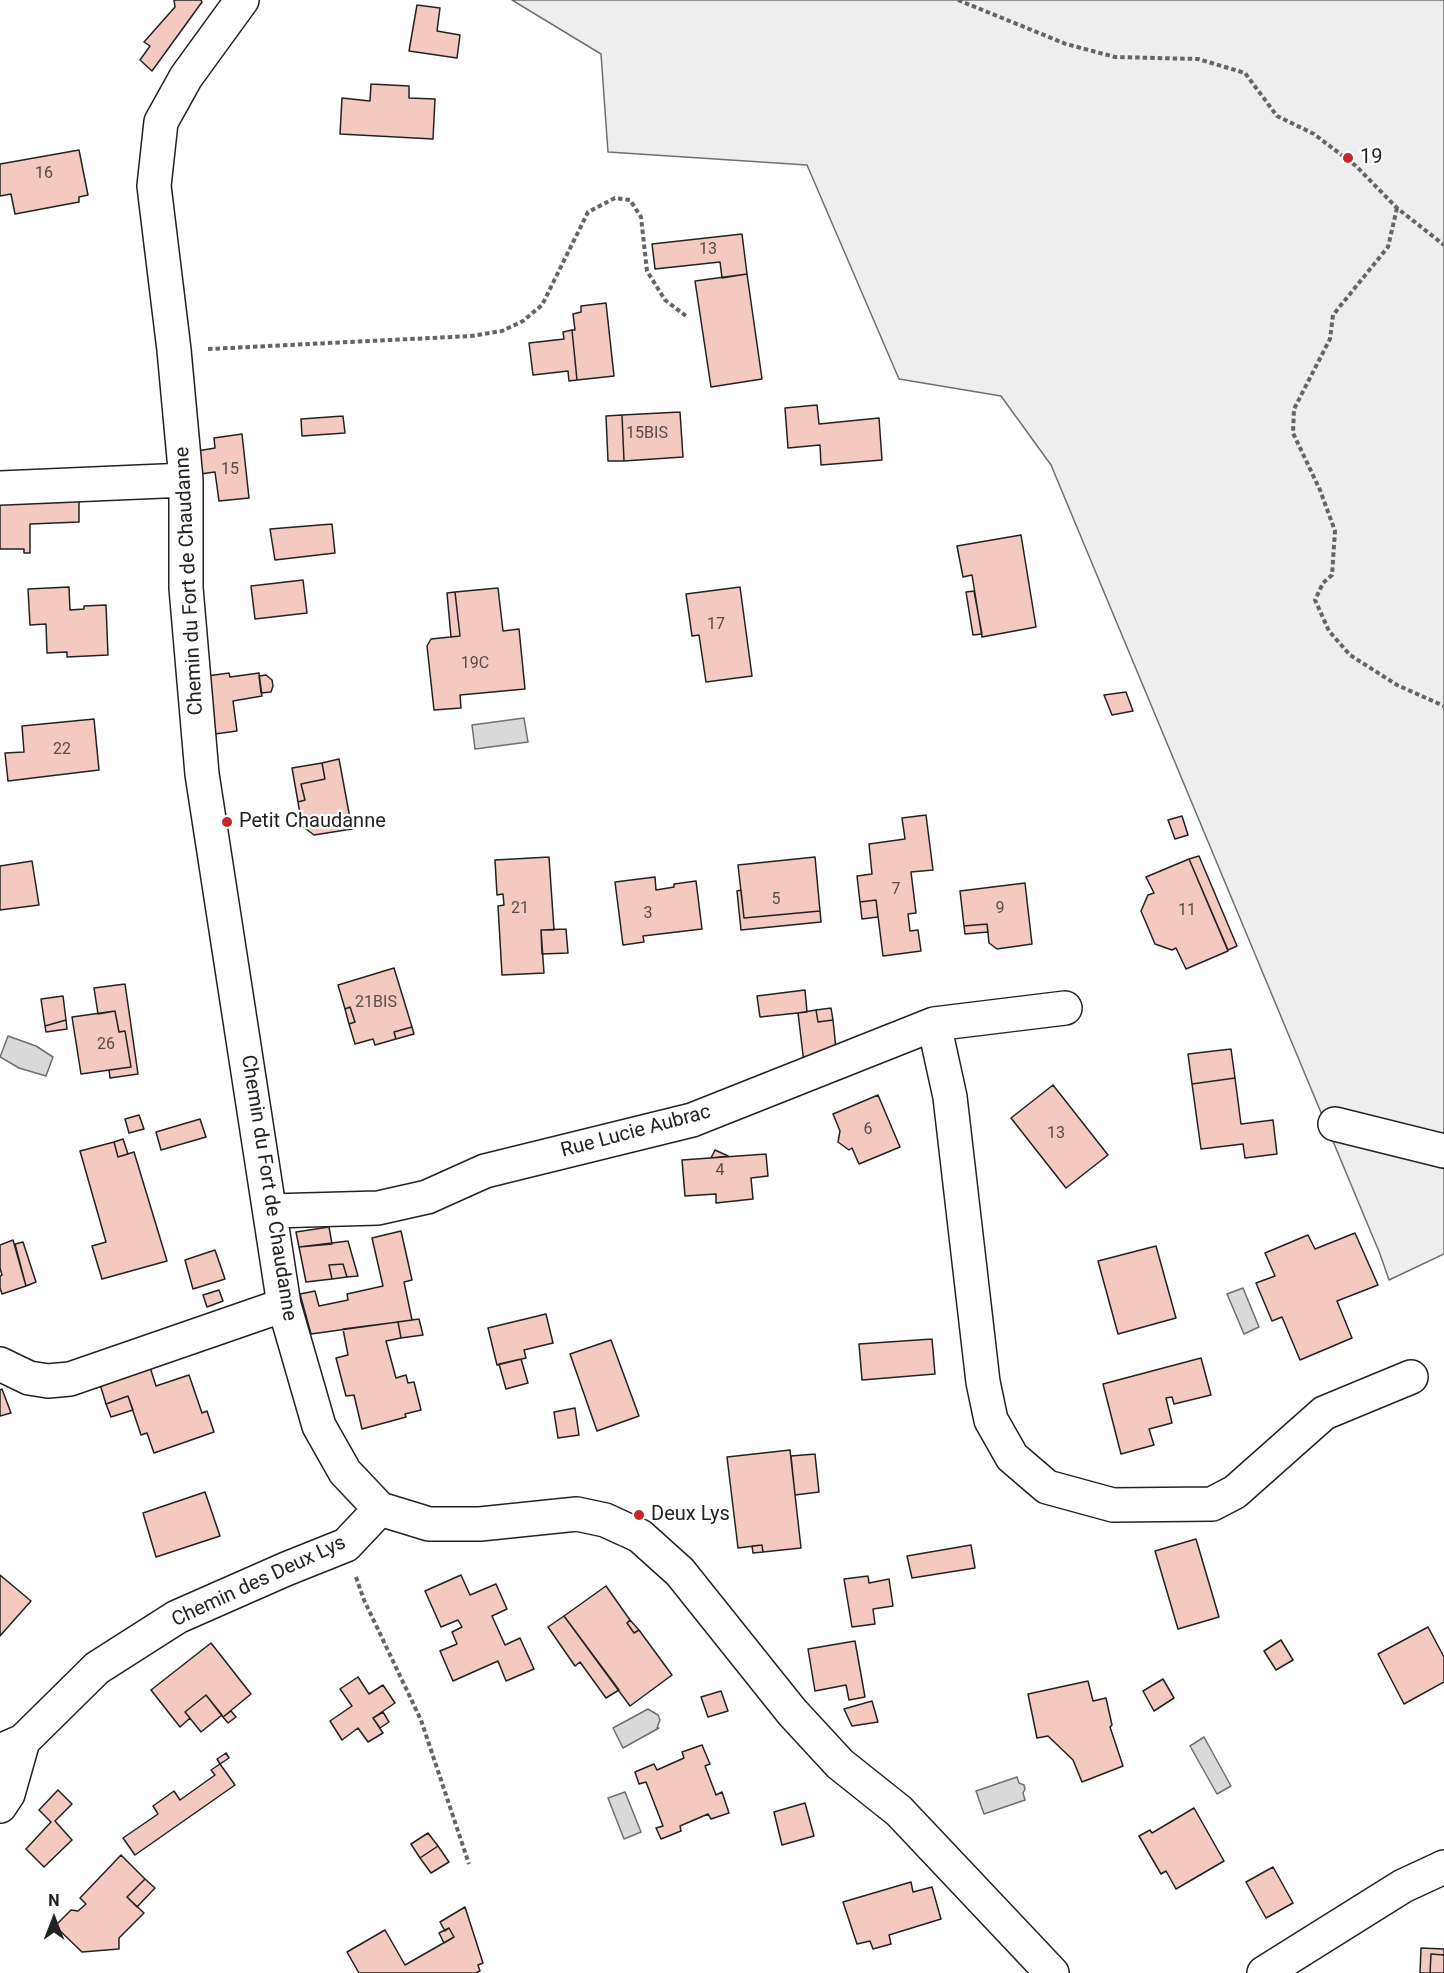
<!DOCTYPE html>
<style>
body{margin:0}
#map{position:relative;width:1444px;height:1973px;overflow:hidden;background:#fff;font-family:Roboto,sans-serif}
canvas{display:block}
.north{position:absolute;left:24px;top:1889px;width:60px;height:60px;-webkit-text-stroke:4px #fff;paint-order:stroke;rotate:0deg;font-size:16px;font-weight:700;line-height:24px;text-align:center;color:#222}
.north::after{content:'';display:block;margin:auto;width:21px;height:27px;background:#222;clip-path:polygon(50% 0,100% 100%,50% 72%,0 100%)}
</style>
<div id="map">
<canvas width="1444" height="1973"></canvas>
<div class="north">N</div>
</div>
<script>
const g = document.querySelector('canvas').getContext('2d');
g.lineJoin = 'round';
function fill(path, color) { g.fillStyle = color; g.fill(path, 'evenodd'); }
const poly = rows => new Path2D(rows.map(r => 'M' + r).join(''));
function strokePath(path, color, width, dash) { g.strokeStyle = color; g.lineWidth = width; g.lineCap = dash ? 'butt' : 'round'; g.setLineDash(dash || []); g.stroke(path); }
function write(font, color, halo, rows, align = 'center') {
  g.font = font + ' Roboto,sans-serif'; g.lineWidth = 4.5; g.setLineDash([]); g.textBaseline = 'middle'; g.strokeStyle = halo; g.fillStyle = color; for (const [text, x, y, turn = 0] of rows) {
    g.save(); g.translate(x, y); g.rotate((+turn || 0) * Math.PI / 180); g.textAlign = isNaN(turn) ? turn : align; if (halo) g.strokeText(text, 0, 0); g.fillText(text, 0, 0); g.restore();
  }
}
const green = poly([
 [512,0,1444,0,1444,1254,1389,1280,1380,1254,1051,465,1001,396,899,379,807,165,608,152,601,54,512,0]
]);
const water = poly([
 [524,718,528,742,475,749,472,725,524,718],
 [8,1036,36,1046,53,1057,46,1076,19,1068,0,1057,8,1036],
 [1243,1288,1259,1327,1244,1334,1227,1294,1243,1288],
 [648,1709,658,1715,660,1720,657,1728,659,1728,623,1748,613,1728,648,1709],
 [1204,1737,1231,1786,1217,1794,1190,1746,1204,1737],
 [1017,1777,1019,1783,1024,1785,1025,1789,1023,1793,1025,1800,984,1814,976,1791,1017,1777],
 [625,1792,641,1832,624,1839,608,1798,625,1792]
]);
const building = poly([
 [174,0,201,0,202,2,152,71,140,60,150,46,144,42,175,7,174,0],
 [417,5,440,8,437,31,460,35,457,58,409,51,417,5],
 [371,84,409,86,409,98,435,99,433,139,340,134,342,98,370,101,371,84],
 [79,150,88,195,79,197,79,202,15,214,11,194,0,196,0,164,79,150],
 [742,234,747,274,722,278,720,262,655,269,652,244,742,234],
 [747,274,762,379,711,387,695,281,747,274],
 [606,303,614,376,577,380,572,330,575,330,573,314,581,312,581,306,606,303],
 [572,330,577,380,569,381,568,371,533,375,529,343,564,339,563,332,572,330],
 [817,405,819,424,879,418,882,460,821,465,820,445,788,448,785,408,817,405],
 [680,412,683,457,624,461,622,415,680,412],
 [622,415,624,461,608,461,606,416,622,415],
 [343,416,345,433,302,436,301,419,343,416],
 [242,434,249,498,219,501,215,472,200,474,197,451,215,448,214,438,242,434],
 [79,494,79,522,30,524,30,553,24,553,24,549,0,549,0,495,79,494],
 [332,524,335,553,275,560,270,529,332,524],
 [1021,535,1036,627,982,637,972,575,963,577,957,546,1021,535],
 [303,580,307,613,255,619,251,586,303,580],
 [69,587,70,610,84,609,84,606,106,605,108,655,67,657,67,652,47,653,46,624,30,625,28,589,69,587],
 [740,587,752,676,706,682,699,635,692,636,686,594,740,587],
 [498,588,503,631,519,629,525,689,460,695,461,708,434,710,427,646,431,639,460,636,455,592,498,588],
 [974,591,982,634,973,635,966,592,974,591],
 [455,592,460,636,451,637,447,593,455,592],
 [229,673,230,677,259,673,262,696,233,701,237,731,215,734,207,676,229,673],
 [266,675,272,680,273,686,271,692,261,693,259,676,266,675],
 [1126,692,1133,711,1112,715,1104,695,1126,692],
 [94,719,99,770,8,781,5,753,24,752,22,726,94,719],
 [339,759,352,829,314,835,302,826,298,802,305,800,301,784,325,779,322,763,339,759],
 [322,763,325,779,301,784,305,800,298,802,292,768,322,763],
 [926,815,933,870,911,872,916,913,908,914,910,931,918,930,921,951,883,956,876,900,860,902,857,876,872,874,869,844,905,839,902,818,926,815],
 [1182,816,1188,835,1175,839,1168,820,1182,816],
 [1199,856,1237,946,1228,950,1189,859,1199,856],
 [549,857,554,930,541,930,544,973,502,975,498,906,504,905,503,894,497,895,495,860,549,857],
 [815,857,820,911,744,918,738,865,815,857],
 [1189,859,1228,951,1186,969,1176,948,1172,950,1155,944,1141,911,1148,895,1154,893,1146,877,1189,859],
 [32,861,39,905,0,910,0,866,32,861],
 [655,877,656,890,674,887,674,884,696,881,702,929,643,936,644,942,623,945,615,882,655,877],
 [1025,883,1032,944,997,949,989,943,987,924,964,926,960,891,1025,883],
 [741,890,744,918,820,911,821,922,741,930,737,891,741,890],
 [876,900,878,917,862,919,860,902,876,900],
 [987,924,988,932,965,934,964,926,987,924],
 [566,929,568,953,542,954,541,930,566,929],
 [394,968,412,1027,394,1032,396,1039,375,1045,373,1039,355,1044,349,1024,355,1022,350,1007,345,1009,338,985,394,968],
 [125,984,138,1074,110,1078,109,1070,131,1067,125,1031,119,1032,115,1011,98,1014,94,988,125,984],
 [805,990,807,1012,760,1017,757,996,805,990],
 [63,996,66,1020,45,1026,41,999,63,996],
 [350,1007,355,1022,349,1024,345,1009,350,1007],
 [831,1008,833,1020,818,1022,816,1010,831,1008],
 [816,1010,818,1022,833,1020,836,1049,804,1063,798,1013,816,1010],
 [115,1011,119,1032,125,1031,131,1067,81,1074,72,1017,115,1011],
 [66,1020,67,1029,46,1032,45,1026,66,1020],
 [412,1027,414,1034,396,1039,394,1032,412,1027],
 [1231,1049,1235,1078,1192,1084,1188,1054,1231,1049],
 [1235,1078,1241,1124,1273,1120,1277,1154,1245,1158,1243,1144,1201,1149,1192,1084,1235,1078],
 [1053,1085,1108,1155,1066,1188,1011,1118,1053,1085],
 [878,1095,900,1147,859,1164,852,1148,849,1150,838,1142,840,1131,833,1114,878,1095],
 [139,1115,144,1129,129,1133,125,1119,139,1115],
 [200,1119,206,1137,161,1150,156,1132,200,1119],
 [123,1139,128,1154,118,1157,114,1142,123,1139],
 [114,1142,118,1157,134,1152,167,1261,102,1279,92,1246,106,1242,80,1151,114,1142],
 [715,1150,728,1156,711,1158,715,1150],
 [766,1154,768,1176,751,1178,753,1199,716,1203,716,1194,685,1196,682,1160,766,1154],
 [329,1227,332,1244,299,1247,296,1232,329,1227],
 [401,1231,412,1280,404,1282,412,1320,311,1334,300,1294,315,1291,319,1306,348,1300,347,1294,383,1286,372,1238,401,1231],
 [1355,1233,1378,1285,1337,1301,1352,1338,1300,1360,1282,1317,1272,1321,1256,1283,1275,1276,1265,1253,1308,1235,1315,1249,1355,1233],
 [13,1240,26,1286,2,1294,0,1288,0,1276,2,1275,0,1268,0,1245,13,1240],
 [348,1241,358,1276,347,1277,343,1264,329,1265,332,1279,306,1282,299,1247,348,1241],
 [23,1242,36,1282,26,1286,15,1244,23,1242],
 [1156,1246,1176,1318,1118,1334,1098,1261,1156,1246],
 [215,1250,225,1279,193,1289,185,1260,215,1250],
 [343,1264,347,1277,332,1279,329,1265,343,1264],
 [219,1290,223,1301,207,1307,203,1295,219,1290],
 [546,1314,553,1343,524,1350,526,1358,497,1365,488,1328,546,1314],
 [419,1319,423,1335,401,1338,398,1322,419,1319],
 [398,1322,401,1338,386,1341,396,1378,406,1375,408,1383,414,1382,421,1410,405,1414,406,1417,362,1429,354,1395,346,1396,336,1358,348,1355,343,1329,398,1322],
 [932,1339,935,1374,862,1380,859,1344,932,1339],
 [611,1340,639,1416,597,1431,570,1354,611,1340],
 [1201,1358,1211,1395,1174,1404,1172,1397,1166,1398,1172,1423,1149,1429,1154,1445,1121,1454,1103,1384,1201,1358],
 [521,1359,528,1383,506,1389,499,1364,521,1359],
 [149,1364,156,1386,189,1375,202,1413,207,1411,214,1432,154,1453,147,1433,141,1435,128,1396,106,1404,99,1381,149,1364],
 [2,1389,11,1413,0,1416,0,1390,2,1389],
 [128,1396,133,1410,111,1417,106,1404,128,1396],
 [575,1408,579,1435,558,1438,554,1412,575,1408],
 [790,1450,801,1548,763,1552,762,1545,738,1548,727,1457,790,1450],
 [815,1454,819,1492,795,1495,791,1456,815,1454],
 [205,1492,220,1536,156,1557,143,1513,205,1492],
 [1196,1539,1219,1617,1178,1629,1155,1551,1196,1539],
 [762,1545,763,1552,753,1553,752,1546,762,1545],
 [971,1545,975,1568,912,1578,907,1556,971,1545],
 [0,1575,31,1601,0,1636,0,1575],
 [461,1575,470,1595,496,1584,507,1609,492,1616,505,1645,520,1638,534,1669,506,1681,498,1661,453,1681,440,1651,457,1644,452,1632,462,1627,458,1620,441,1627,425,1591,461,1575],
 [868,1576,869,1583,889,1579,893,1606,873,1609,875,1624,852,1627,844,1579,868,1576],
 [606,1586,630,1620,627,1623,634,1633,639,1630,672,1675,630,1706,564,1616,606,1586],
 [564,1616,619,1690,606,1698,580,1662,575,1666,548,1627,564,1616],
 [630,1620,639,1630,634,1633,627,1623,630,1620],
 [1428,1627,1444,1657,1444,1682,1404,1704,1378,1654,1428,1627],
 [1281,1640,1293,1660,1276,1670,1264,1651,1281,1640],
 [855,1641,865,1697,849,1700,846,1685,815,1691,808,1649,855,1641],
 [211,1643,251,1694,223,1717,206,1695,185,1712,190,1718,180,1727,151,1690,211,1643],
 [358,1677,369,1694,383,1685,395,1703,373,1718,383,1733,368,1742,358,1728,342,1740,330,1721,352,1706,340,1689,358,1677],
 [1163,1679,1174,1698,1154,1711,1143,1691,1163,1679],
 [1088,1681,1093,1701,1106,1698,1112,1725,1110,1727,1123,1766,1082,1782,1073,1760,1048,1736,1037,1738,1028,1694,1088,1681],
 [721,1691,728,1711,708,1717,701,1697,721,1691],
 [206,1695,222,1715,201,1732,185,1712,206,1695],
 [872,1701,878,1722,852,1726,844,1709,872,1701],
 [231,1711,236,1717,228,1723,223,1717,231,1711],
 [383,1712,389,1722,380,1728,373,1718,383,1712],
 [702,1745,710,1764,705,1766,716,1795,722,1792,729,1813,711,1819,708,1814,680,1826,681,1831,661,1839,656,1828,663,1826,646,1782,639,1784,635,1772,654,1764,657,1770,684,1758,682,1752,702,1745],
 [226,1753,229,1758,220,1764,217,1759,226,1753],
 [220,1764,235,1785,135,1855,123,1838,158,1814,153,1806,174,1791,180,1800,215,1775,211,1770,220,1764],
 [58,1790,72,1804,55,1821,72,1840,44,1867,26,1849,51,1822,39,1810,58,1790],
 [805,1803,814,1836,782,1845,774,1812,805,1803],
 [1194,1808,1224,1861,1176,1889,1166,1871,1161,1874,1139,1836,1150,1830,1152,1833,1194,1808],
 [428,1833,438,1846,420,1858,411,1844,428,1833],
 [438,1846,449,1862,431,1873,420,1858,438,1846],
 [121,1855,145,1879,127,1897,144,1913,119,1938,119,1949,82,1952,55,1926,71,1910,78,1911,86,1904,80,1898,121,1855],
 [1273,1867,1293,1903,1266,1918,1246,1882,1273,1867],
 [145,1879,155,1888,137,1907,127,1897,145,1879],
 [911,1882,913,1892,932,1887,941,1919,889,1935,891,1944,873,1949,870,1941,857,1944,843,1902,911,1882],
 [465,1907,483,1963,478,1965,480,1971,476,1973,359,1973,347,1952,385,1930,405,1965,454,1937,449,1928,445,1931,440,1922,465,1907],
 [449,1928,454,1937,444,1943,439,1933,449,1928],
 [1421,1948,1444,1949,1444,1955,1431,1954,1430,1973,1420,1973,1421,1948],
 [1431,1954,1444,1955,1444,1973,1430,1973,1431,1954]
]);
const path = poly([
 [958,0,1066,44,1115,57,1198,59,1245,73,1277,116,1314,134,1356,166,1397,208,1444,245],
 [1397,208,1388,247,1333,315,1330,339,1294,409,1293,433,1320,490,1335,531,1332,575,1323,583,1315,600,1329,631,1350,655,1397,685,1444,706],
 [208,349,471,336,502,331,523,321,542,305,588,212,615,198,630,200,641,217,647,271,665,300,686,316],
 [356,1577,364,1600,421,1720,469,1864]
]);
const minor = poly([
 [242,0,186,77,161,122,154,186,174,350,186,480,186,588,202,774,284,1305,319,1426,345,1472,380,1509,429,1524,480,1524,577,1514,605,1520,640,1536,680,1572,792,1712,840,1764,899,1811,1052,1973],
 [0,488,186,480],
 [934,1024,950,1097,983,1382,991,1420,1012,1457,1047,1487,1113,1505,1212,1504,1235,1492,1324,1413,1411,1377],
 [1335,1124,1444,1151],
 [271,1211,378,1208,427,1197,485,1171,692,1120,934,1024,1065,1008],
 [0,1364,29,1378,48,1381,70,1379,284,1305],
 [0,1751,23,1741,97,1668,177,1617,286,1569,346,1545,380,1509],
 [0,1806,8,1794,23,1741],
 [1264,1973,1403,1886,1444,1867]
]);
const markers = [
 [1348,158,6,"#c62828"],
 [227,822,6,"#c62828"],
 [639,1515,6,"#c62828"]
];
const numberNames = [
 ["16",44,174],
 ["13",708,250],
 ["15BIS",647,434],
 ["15",230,470],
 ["17",716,625],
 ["19C",475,664],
 ["22",62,750],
 ["7",896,890],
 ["5",776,900],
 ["21",520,909],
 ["9",1000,909],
 ["11",1187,911],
 ["3",648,914],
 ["21BIS",376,1003],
 ["26",106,1045],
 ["6",868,1130],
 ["13",1056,1134],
 ["4",720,1171]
];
const poiNames = [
 ["19",1360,158],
 ["Petit Chaudanne",239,822],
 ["Deux Lys",651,1515]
];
const streetNames = [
 ["Chemin du Fort de Chaudanne",190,581,-93],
 ["Rue Lucie Aubrac",636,1132,-15],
 ["Chemin du Fort de Chaudanne",268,1188,81],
 ["Chemin des Deux Lys",259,1582,-25]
];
fill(green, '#eee');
strokePath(green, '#6f6f6f', 1.5);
fill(water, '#d9d9d9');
strokePath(water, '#6f6f6f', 1.5);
fill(building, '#f3c9c0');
strokePath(building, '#222', 1.5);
strokePath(minor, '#222', 36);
strokePath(path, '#646464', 4, [4.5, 3]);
strokePath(minor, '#fff', 33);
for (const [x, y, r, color] of markers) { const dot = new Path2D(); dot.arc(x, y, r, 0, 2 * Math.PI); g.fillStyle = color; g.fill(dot); strokePath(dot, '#fff', 2); }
write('16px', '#564c4a', null, numberNames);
write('20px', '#222', '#fff', poiNames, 'left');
write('20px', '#222', '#fff', streetNames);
</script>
